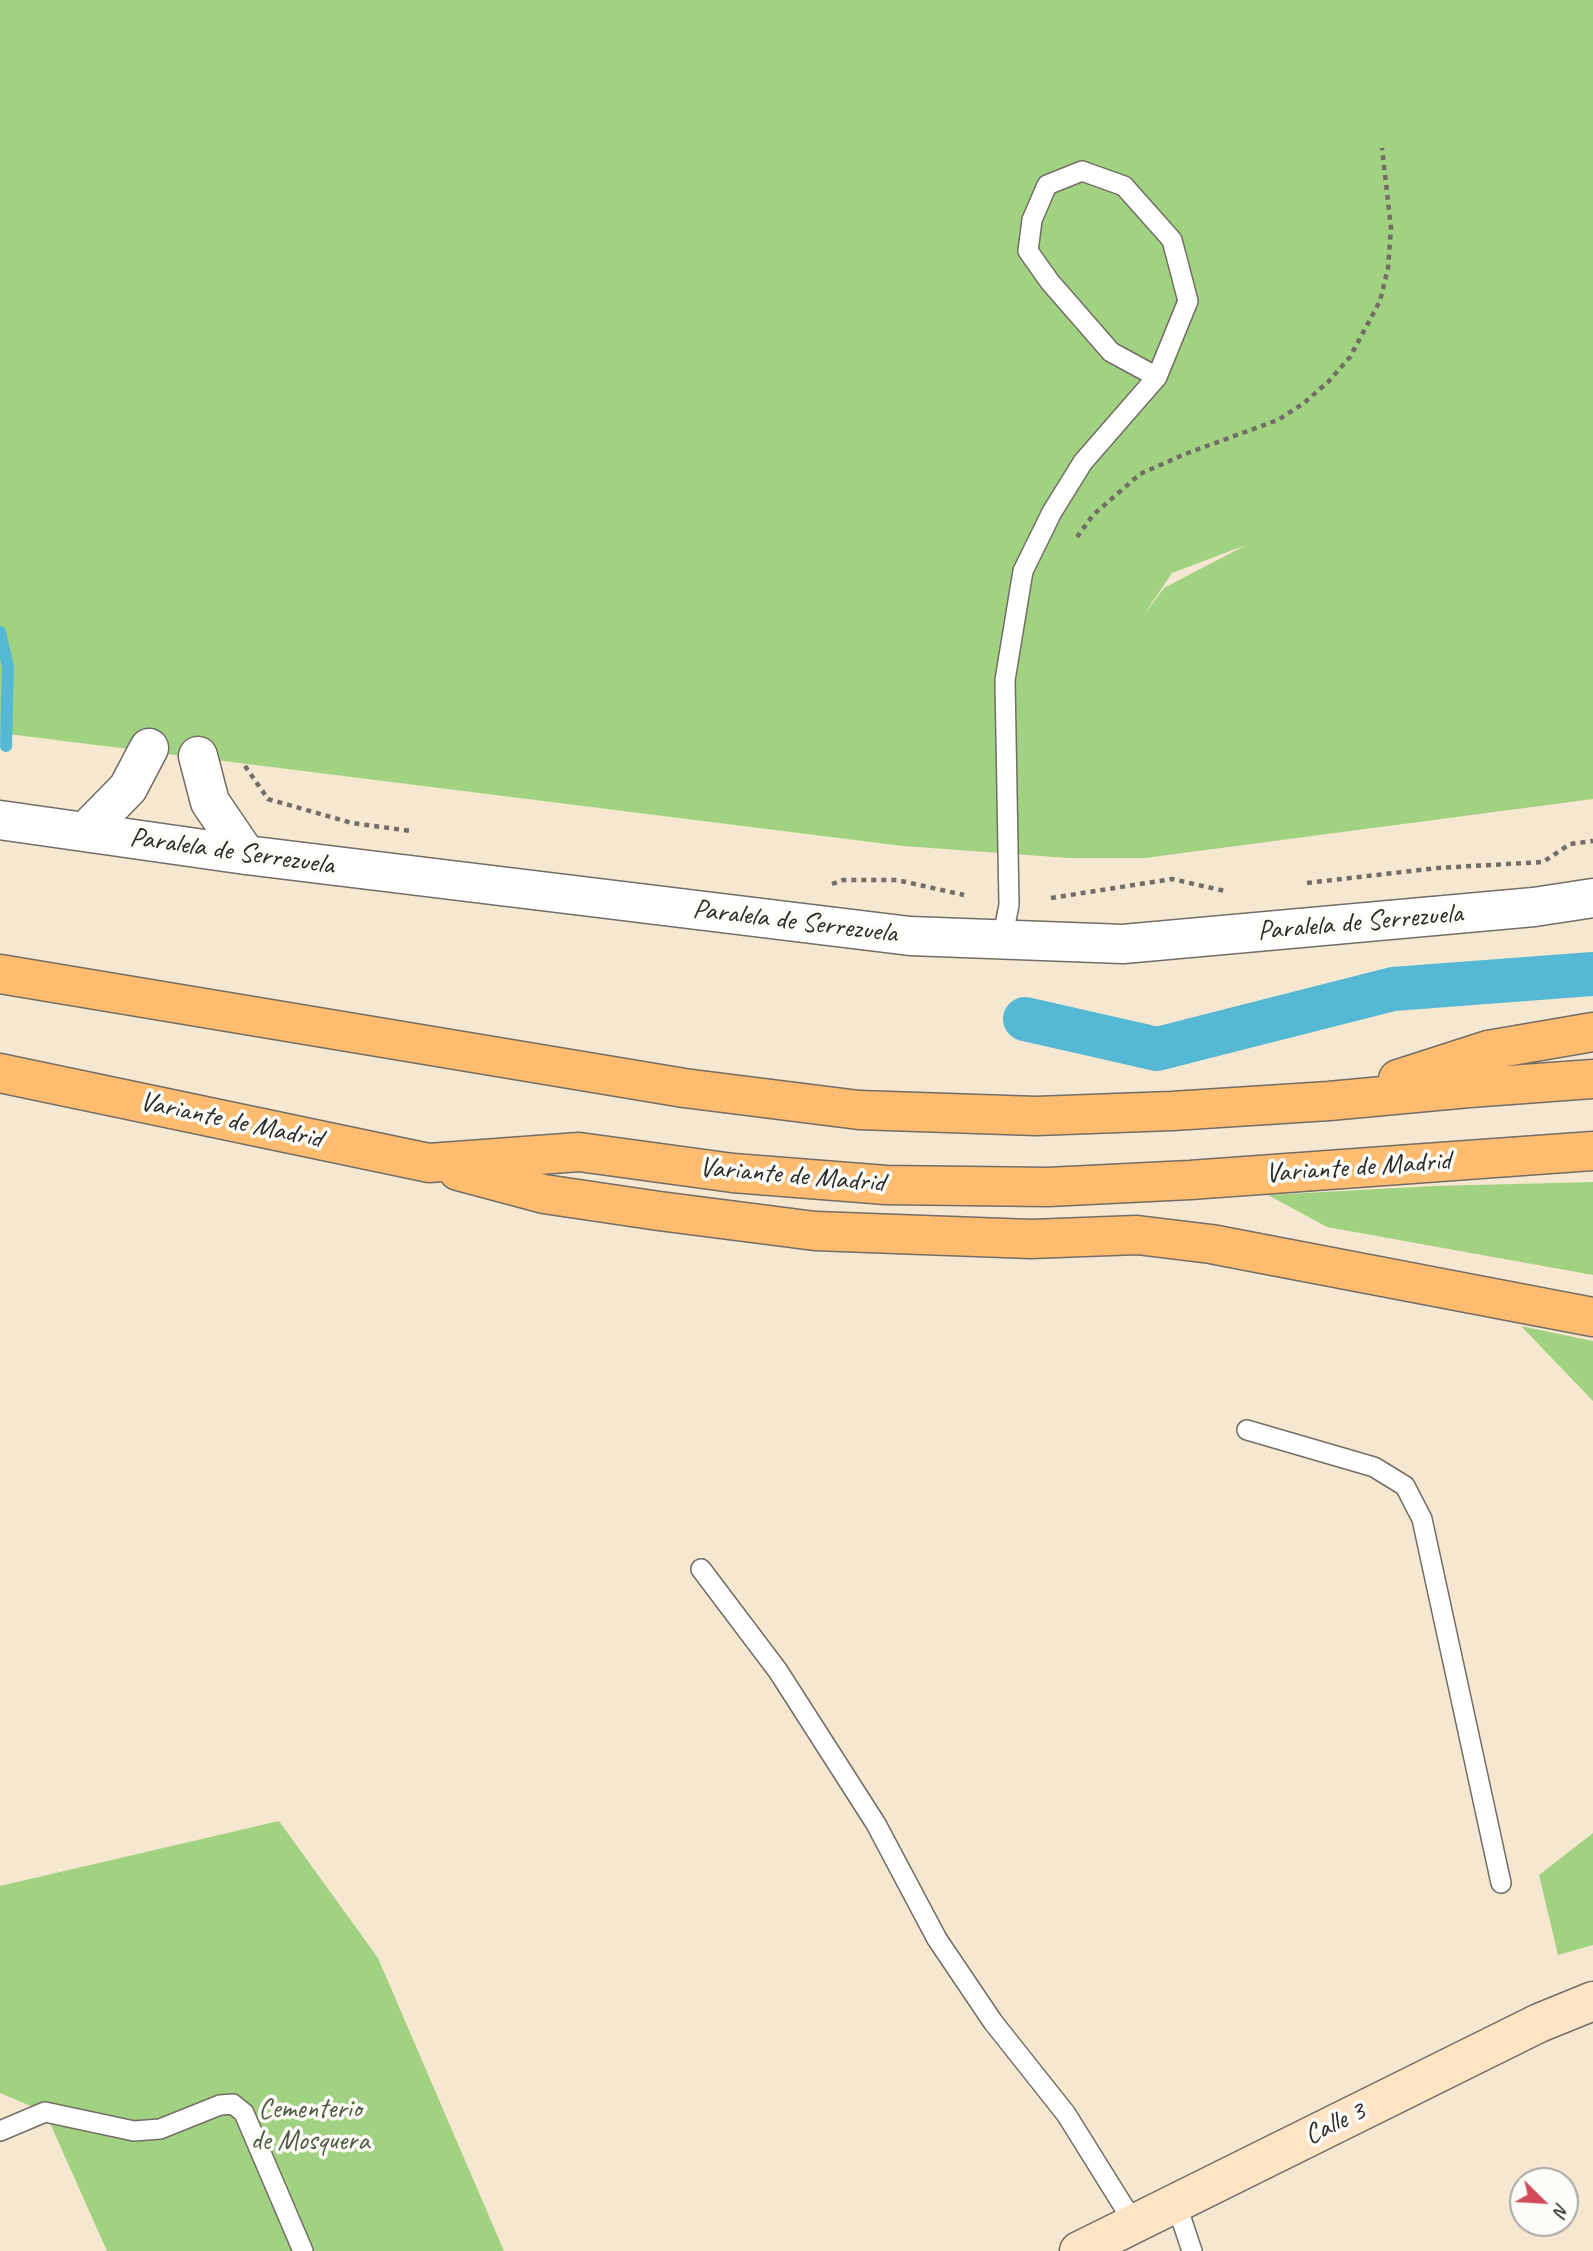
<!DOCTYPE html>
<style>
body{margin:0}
#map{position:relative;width:1593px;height:2251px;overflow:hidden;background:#f6e7d1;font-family:Caveat,sans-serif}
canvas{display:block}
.north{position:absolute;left:1509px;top:2167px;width:70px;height:70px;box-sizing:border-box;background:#fdfcf7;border:2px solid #a9a8a5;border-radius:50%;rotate:114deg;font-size:19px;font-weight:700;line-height:28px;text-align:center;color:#2b2b2b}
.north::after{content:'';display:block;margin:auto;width:24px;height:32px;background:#d1495b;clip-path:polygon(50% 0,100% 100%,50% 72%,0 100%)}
</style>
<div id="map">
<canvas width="1593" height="2251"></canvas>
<div class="north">N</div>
</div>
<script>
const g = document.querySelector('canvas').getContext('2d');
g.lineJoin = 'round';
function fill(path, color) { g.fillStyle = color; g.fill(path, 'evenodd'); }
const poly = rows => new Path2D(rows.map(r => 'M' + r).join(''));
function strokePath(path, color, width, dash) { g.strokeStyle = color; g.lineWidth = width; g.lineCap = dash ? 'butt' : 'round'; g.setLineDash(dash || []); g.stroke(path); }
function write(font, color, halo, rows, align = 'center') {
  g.font = font + ' Caveat,sans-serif'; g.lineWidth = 7; g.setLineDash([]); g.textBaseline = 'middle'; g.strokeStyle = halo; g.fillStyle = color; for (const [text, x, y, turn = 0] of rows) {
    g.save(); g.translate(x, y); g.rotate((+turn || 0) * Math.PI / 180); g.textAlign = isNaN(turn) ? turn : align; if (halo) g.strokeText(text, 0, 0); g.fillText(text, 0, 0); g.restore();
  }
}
const green = poly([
 [0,0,1593,0,1593,799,1145,858,1069,858,903,846,0,733],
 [1246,545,1164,588,1143,616,1172,573],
 [1593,1182,1593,1275,1327,1227,1268,1195,1434,1186],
 [1521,1326,1593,1341,1593,1401],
 [279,1821,378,1958,504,2251,107,2251,45,2112,0,2093,0,1886],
 [1593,1833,1593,1945,1558,1955,1539,1875]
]);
const stream = poly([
 [0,632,8,667,6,746]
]);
const canal = poly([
 [1025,1019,1157,1049,1393,989,1593,974]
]);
const path = poly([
 [1077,537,1093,515,1140,474,1185,454,1278,420,1304,403,1329,381,1350,357,1380,301,1388,268,1391,228,1382,148],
 [245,766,268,799,352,823,411,831],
 [1307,883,1437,868,1543,862,1570,844,1593,841],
 [832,884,843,880,897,880,964,895],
 [1051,898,1172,879,1225,891]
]);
const service = poly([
 [1002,940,1009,905,1005,680,1023,571,1052,512,1083,462,1157,377,1188,301,1172,240,1124,186,1082,171,1047,185,1032,220,1028,251,1050,282,1111,352,1157,377],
 [1247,1430,1374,1467,1405,1486,1422,1519,1501,1883],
 [701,1569,778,1671,876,1824,937,1939,993,2022,1066,2114,1134,2223],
 [0,2131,45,2112,134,2131,160,2129,220,2105,233,2104,244,2113,303,2251],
 [1176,2203,1192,2251]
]);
const minor = poly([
 [198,756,210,802,246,855],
 [0,820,246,855,910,936,1123,944,1534,907,1593,898],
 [85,832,128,788,149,748]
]);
const secondary = poly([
 [1079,2251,1539,2023,1593,2001]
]);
const primary = poly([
 [0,974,684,1088,859,1110,1036,1116,1172,1111,1329,1101,1469,1088,1593,1079],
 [0,1073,429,1163,579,1152,733,1173,886,1185,1048,1187,1190,1180,1593,1151],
 [1398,1079,1488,1050,1593,1032],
 [458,1171,544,1194,659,1211,815,1231,1031,1239,1137,1235,1211,1244,1593,1317]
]);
const streetNames = [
 ["Paralela de Serrezuela",232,852,8],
 ["Paralela de Serrezuela",795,922,7],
 ["Paralela de Serrezuela",1360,923,-5],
 ["Variante de Madrid",231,1121,12],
 ["Variante de Madrid",1358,1168,-4],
 ["Variante de Madrid",792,1176,5],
 ["Calle 3",1335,2124,-26]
];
const parkNames = [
 ["Cementerio",310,2110],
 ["de Mosquera",310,2142]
];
fill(green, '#a1d281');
strokePath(stream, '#55b8d4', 12);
strokePath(canal, '#55b8d4', 44);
strokePath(service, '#726d65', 22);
strokePath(minor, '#726d65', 41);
strokePath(secondary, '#726d65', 41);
strokePath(primary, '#726d65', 41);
strokePath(path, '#726d65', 4.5, [5, 5]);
strokePath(service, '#fff', 19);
strokePath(minor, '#fff', 38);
strokePath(secondary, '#fee4c6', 38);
strokePath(primary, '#fdbc70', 38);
write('28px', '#2b2b2b', '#fdfcf7', streetNames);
write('28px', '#4e5d45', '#fdfcf7', parkNames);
</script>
